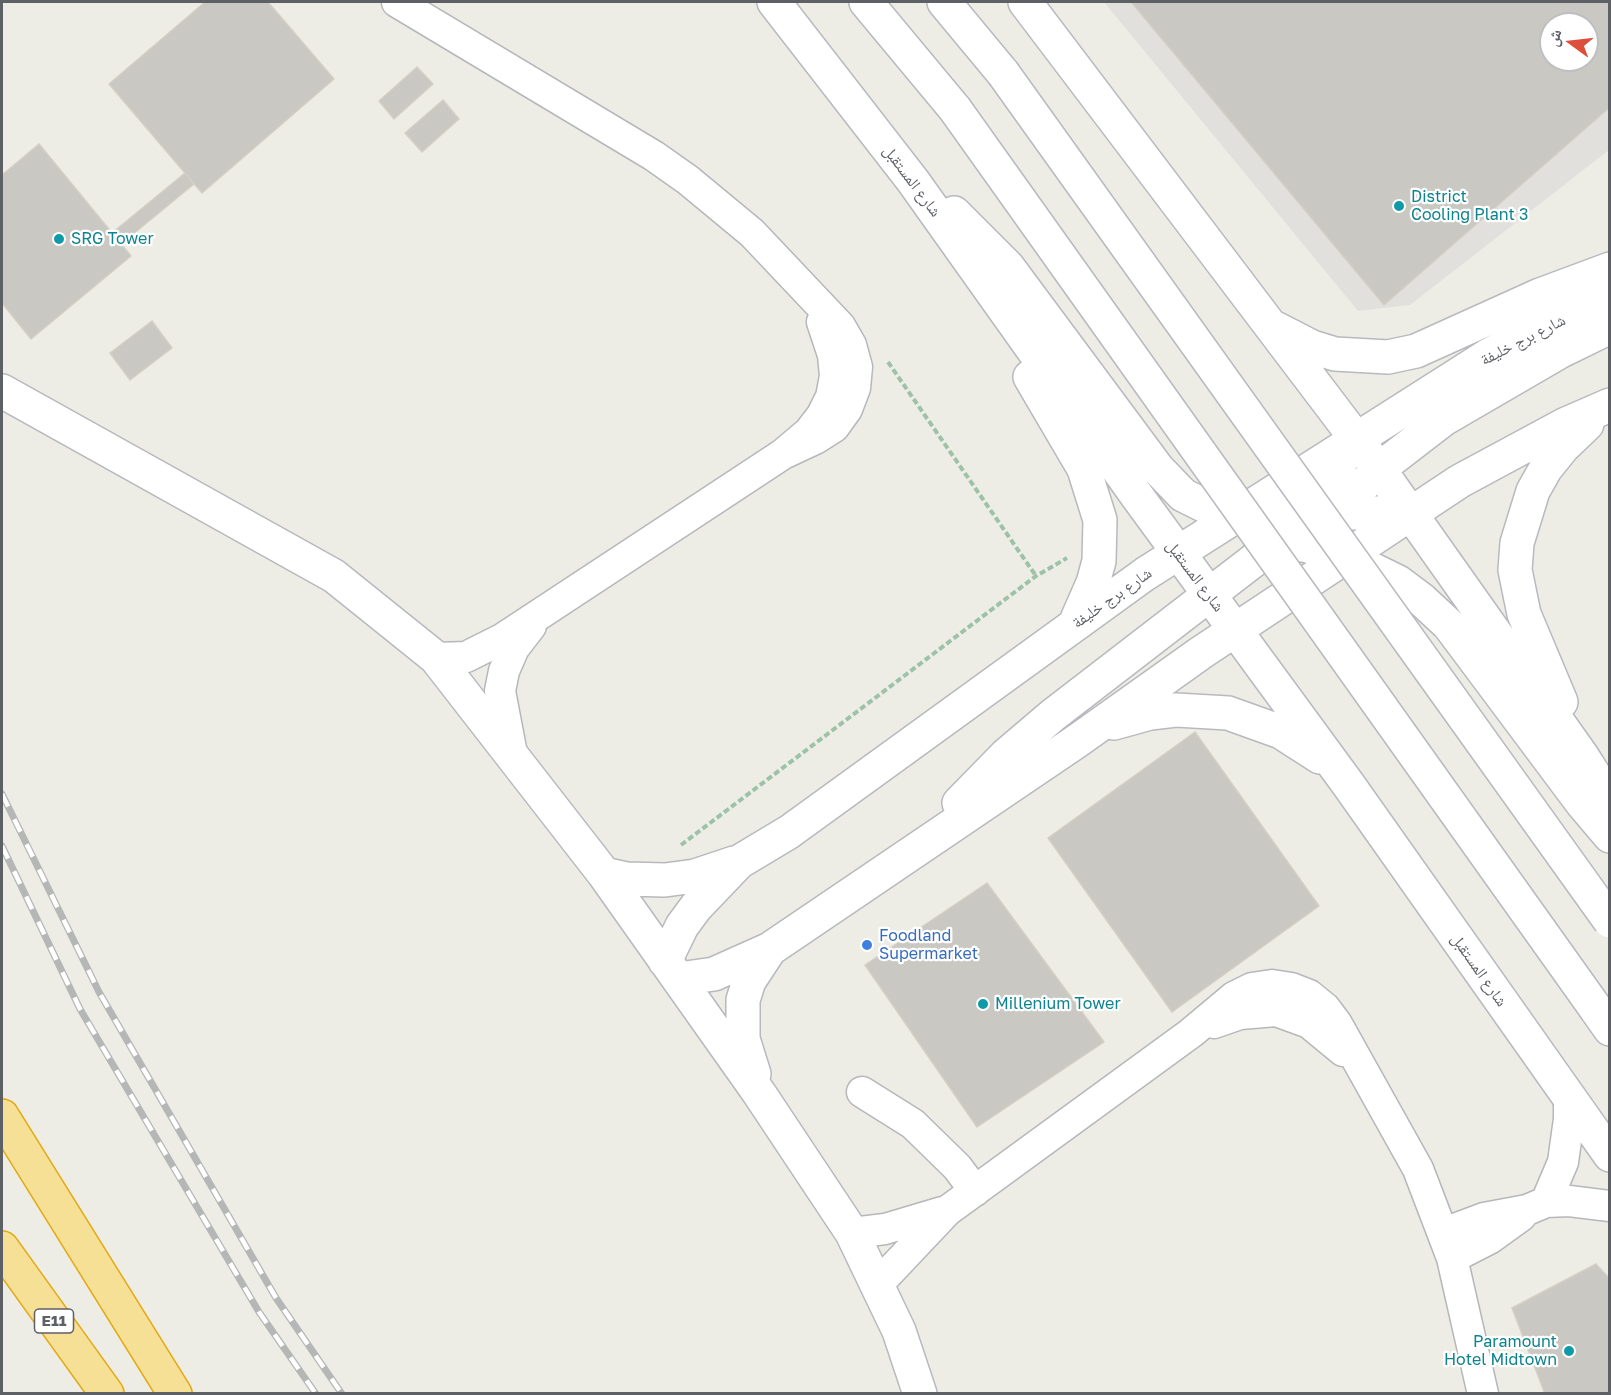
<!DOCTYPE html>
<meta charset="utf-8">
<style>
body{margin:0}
#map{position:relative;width:1611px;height:1395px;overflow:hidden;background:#eeede5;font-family:"Golos Text","Noto Naskh Arabic",sans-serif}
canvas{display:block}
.frame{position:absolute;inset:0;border:3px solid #5d6065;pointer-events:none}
.north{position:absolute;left:1539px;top:12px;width:60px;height:60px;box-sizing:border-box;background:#fff;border:2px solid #bebfc1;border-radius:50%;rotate:285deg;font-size:16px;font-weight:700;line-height:24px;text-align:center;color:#5d6065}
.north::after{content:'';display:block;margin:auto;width:21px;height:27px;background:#dd4e3d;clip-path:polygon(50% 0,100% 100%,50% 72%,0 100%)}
</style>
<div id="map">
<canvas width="1611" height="1395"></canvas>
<div class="frame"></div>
<div class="north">ش</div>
</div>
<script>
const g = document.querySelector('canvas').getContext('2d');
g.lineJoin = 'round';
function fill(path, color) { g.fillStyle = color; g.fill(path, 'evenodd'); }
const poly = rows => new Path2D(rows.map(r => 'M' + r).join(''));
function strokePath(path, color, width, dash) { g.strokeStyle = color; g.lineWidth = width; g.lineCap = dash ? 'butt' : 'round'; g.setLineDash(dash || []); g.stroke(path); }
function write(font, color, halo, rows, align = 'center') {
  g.font = font + ' "Golos Text","Noto Naskh Arabic",sans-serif'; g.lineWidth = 4.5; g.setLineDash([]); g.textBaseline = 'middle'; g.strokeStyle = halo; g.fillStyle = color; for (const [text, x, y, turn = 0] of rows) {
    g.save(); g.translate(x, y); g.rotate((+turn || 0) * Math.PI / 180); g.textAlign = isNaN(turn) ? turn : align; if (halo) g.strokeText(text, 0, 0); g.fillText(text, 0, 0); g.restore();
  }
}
const industrial = poly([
 [1104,2,1609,2,1609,150,1410,305,1358,311],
 [1551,24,1587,24,1587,60,1551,60]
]);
const building = poly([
 [205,2,268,2,334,79,202,193,109,84,205,2],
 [1134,2,1610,2,1610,107,1384,305,1132,3,1134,2],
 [1551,24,1587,24,1587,60,1551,60,1551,24],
 [417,67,433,84,394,119,379,101,417,67],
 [443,100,459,119,422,152,405,133,443,100],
 [39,144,131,256,31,339,2,303,2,175,39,144],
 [185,173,194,184,121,244,112,233,185,173],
 [152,321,172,348,130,380,110,353,152,321],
 [1195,732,1319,906,1172,1012,1048,838,1195,732],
 [987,883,1104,1042,977,1127,865,965,987,883],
 [1596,1264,1610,1279,1610,1394,1545,1394,1512,1308,1596,1264]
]);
const path = poly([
 [888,362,1036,576],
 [681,845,1036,576,1067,558]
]);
const street = poly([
 [397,2,654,156,688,180,752,233,840,326,851,345,857,367,855,388,847,409,834,427,815,439,783,454],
 [436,658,466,657,502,639,783,454,809,432,822,415,831,397,835,376,833,355,822,322],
 [512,754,500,691,504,671,514,648,531,626],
 [1214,1023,1240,1014,1276,1011,1309,1023,1343,1051],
 [862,1092,913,1124,957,1167,975,1191],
 [1546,1202,1563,1162,1569,1119,1569,1098],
 [852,1233,885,1229,942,1212],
 [1444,1233,1484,1218,1527,1210,1546,1202,1569,1201,1610,1206],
 [1452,1258,1489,1239,1521,1216],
 [878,1284,947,1211,1191,1033,1234,997,1252,988,1272,985,1291,988,1309,995,1325,1008,1337,1024,1418,1169,1452,1258,1483,1394]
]);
const secondary = poly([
 [774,2,913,181,1137,496,1348,784,1610,1155],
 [866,2,955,109],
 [944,2,1003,73],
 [1025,2,1379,469,1582,756,1610,800],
 [954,213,1008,267,1158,469,1183,495,1211,509,1244,513,1410,513],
 [1275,328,1312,347,1335,354,1388,357,1416,351,1540,295,1610,269],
 [1030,377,1084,469,1100,520,1099,561,1093,583,1075,624],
 [2,391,334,576,436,658,604,874,759,1093,852,1233,899,1331,920,1394],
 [1326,523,1379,469,1444,419,1561,351,1610,327],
 [1261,544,1304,545,1345,556,1398,582,1422,600,1449,625,1582,803,1610,836],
 [1561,702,1524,614,1515,570,1517,543,1533,491,1546,468,1563,447,1587,424],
 [1114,723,1150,713,1176,710,1228,713,1281,732,1320,757],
 [959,803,1006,755,1053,715,1275,544,1323,490,1349,448],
 [604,874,627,879,665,880,695,876,734,863],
 [665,961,682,926,696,907,739,862,789,832,1145,574,1489,355,1534,331,1610,300],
 [679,979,714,974,770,949,1077,741,1202,652,1460,481,1564,425,1610,405],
 [1596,1009,1610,1029],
 [754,1074,743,1039,743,1000,749,981,770,949]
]);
const highway = poly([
 [2,1116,175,1394],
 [2,1248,107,1394]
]);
const rail = poly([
 [2,794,99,992,276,1298,342,1394],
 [2,846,80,1009,259,1312,316,1394]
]);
const secondaryBridge = poly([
 [1003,73,1610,921],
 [955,109,1596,1009]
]);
const markers = [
 [1399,206,6,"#0f9aa8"],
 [59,239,6,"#0f9aa8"],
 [867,945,6,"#3f7fe0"],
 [983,1004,6,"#0f9aa8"],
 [1569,1351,6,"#0f9aa8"]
];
const shields = [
 [54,1321,39]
];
const shieldNames = [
 ["E11",54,1321]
];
const streetNames = [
 ["شارع المستقبل",912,181,53],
 ["شارع برج خليفة",1523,340,-27],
 ["شارع المستقبل",1195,576,53],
 ["شارع برج خليفة",1112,598,-35],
 ["شارع المستقبل",1479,970,55]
];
const cultureNames = [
 ["District",1411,197],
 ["Cooling Plant 3",1411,215],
 ["SRG Tower",71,239],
 ["Millenium Tower",995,1004],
 ["Paramount",1557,1342,"right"],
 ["Hotel Midtown",1557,1360,"right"]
];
const shopNames = [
 ["Foodland",879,936],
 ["Supermarket",879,954]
];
fill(industrial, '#e2e0dd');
fill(building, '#cac8c2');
strokePath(building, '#d3cfc4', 1.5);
strokePath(street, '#b6b7bb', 33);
strokePath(secondary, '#b7b9be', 36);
strokePath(highway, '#e3a811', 36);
strokePath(path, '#9cc2a8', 4, [6, 3]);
strokePath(street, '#fff', 30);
strokePath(secondary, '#fff', 33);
strokePath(highway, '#f5e095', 33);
strokePath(rail, '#b5b6b6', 7);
strokePath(rail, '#fff', 4.5, [14]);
strokePath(secondaryBridge, '#b7b9be', 36, []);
strokePath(secondaryBridge, '#fff', 33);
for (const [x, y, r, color] of markers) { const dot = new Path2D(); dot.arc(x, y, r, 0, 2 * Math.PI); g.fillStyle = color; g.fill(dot); strokePath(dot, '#fff', 2); }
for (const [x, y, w] of shields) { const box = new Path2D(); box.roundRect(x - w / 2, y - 12, w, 24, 4.5); g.fillStyle = '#fff'; g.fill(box); strokePath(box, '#5d6065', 1.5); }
write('bold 15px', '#5d6065', null, shieldNames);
write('16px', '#5d6065', '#fff', streetNames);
write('16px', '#0d838f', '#fff', cultureNames, 'left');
write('16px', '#366cbe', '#fff', shopNames, 'left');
</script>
